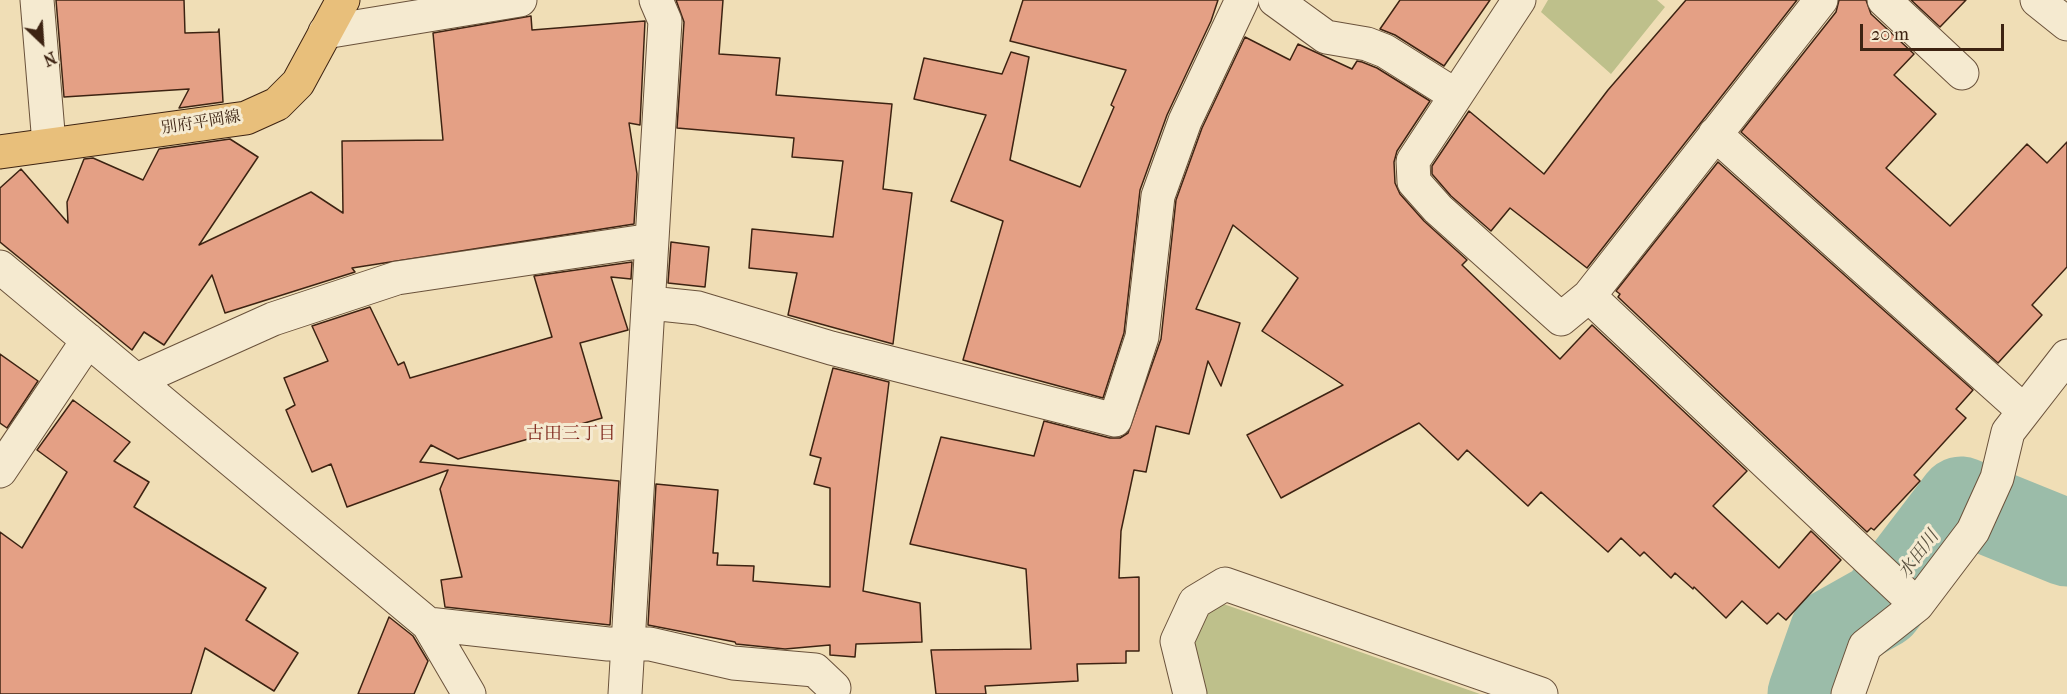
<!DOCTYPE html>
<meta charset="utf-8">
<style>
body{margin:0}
#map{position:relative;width:2067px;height:694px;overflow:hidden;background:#f0deb6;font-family:"IM FELL French Canon",serif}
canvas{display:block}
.north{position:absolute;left:12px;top:12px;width:60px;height:60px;-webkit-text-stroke:4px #f5ead0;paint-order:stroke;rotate:155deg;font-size:16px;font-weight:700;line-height:24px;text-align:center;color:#3d2312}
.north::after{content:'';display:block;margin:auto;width:21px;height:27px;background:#3d2312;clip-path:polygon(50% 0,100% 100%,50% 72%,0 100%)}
.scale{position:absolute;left:1860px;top:24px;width:144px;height:27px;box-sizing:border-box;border:3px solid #3d2312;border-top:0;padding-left:8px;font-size:18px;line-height:21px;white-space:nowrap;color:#3d2312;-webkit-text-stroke:4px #f5ead0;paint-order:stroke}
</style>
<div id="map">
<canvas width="2067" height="694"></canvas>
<div class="north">N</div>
<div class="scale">20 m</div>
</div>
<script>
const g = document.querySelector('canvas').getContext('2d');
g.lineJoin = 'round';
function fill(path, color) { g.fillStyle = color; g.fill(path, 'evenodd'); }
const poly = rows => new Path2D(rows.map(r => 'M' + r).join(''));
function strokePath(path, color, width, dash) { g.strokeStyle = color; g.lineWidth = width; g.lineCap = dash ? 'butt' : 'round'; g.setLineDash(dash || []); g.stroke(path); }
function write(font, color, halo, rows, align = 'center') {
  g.font = font + ' "IM FELL French Canon","Noto Serif JP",serif'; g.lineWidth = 6; g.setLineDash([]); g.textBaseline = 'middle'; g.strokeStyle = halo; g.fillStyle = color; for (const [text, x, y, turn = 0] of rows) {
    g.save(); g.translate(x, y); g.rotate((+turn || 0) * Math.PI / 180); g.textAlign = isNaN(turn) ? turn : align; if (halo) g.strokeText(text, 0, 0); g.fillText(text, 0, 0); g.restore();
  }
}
const green = poly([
 [1548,0,1657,0,1665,7,1611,74,1541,12],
 [1215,601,1480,694,1205,694,1200,684,1193,633]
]);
const river = poly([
 [1811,694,1833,632,1881,605,1961,500,2067,543]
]);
const building = poly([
 [56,0,184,0,185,33,218,32,219,29,223,102,179,108,189,89,64,97,56,0],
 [676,0,723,0,719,54,780,58,776,95,892,104,883,189,912,193,893,344,788,315,797,273,749,268,752,229,833,237,843,161,792,157,794,138,677,128,684,22,676,0],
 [1023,0,1218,0,1211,21,1167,115,1140,190,1124,333,1103,398,963,360,1003,221,951,201,986,115,914,99,924,58,1002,74,1011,52,1029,57,1010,160,1080,187,1114,107,1111,105,1126,70,1010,41,1023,0],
 [1400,0,1490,0,1444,66,1395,35,1380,29,1400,0],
 [1686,0,1797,0,1587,268,1510,208,1491,231,1451,196,1432,174,1432,166,1469,111,1544,174,1608,90,1686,0],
 [1839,0,1866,0,1871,14,1914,54,1894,75,1936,114,1886,168,1950,226,2027,144,2047,163,2067,142,2067,267,2032,305,2042,315,1998,363,1741,132,1836,12,1839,0],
 [1911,0,1966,0,1940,27,1911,0],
 [531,16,532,30,645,21,640,125,629,123,637,174,634,224,352,268,355,272,225,313,212,275,164,345,144,332,132,350,0,242,0,188,21,169,68,223,67,202,84,159,93,158,143,180,159,149,230,139,258,157,199,245,311,192,343,213,342,141,443,140,433,33,531,16],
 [1245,37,1290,60,1298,44,1352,69,1357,61,1362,62,1377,68,1430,101,1397,151,1394,162,1395,183,1400,194,1424,221,1467,260,1462,265,1560,359,1592,325,1747,471,1713,506,1779,568,1811,531,1841,560,1786,620,1778,613,1767,624,1742,601,1726,618,1694,587,1693,589,1675,573,1671,578,1644,552,1640,556,1621,538,1608,552,1541,492,1528,506,1467,450,1458,460,1419,423,1281,498,1247,435,1343,385,1262,331,1298,278,1233,225,1196,309,1240,323,1221,386,1208,361,1189,434,1156,426,1146,472,1134,470,1121,531,1119,578,1139,577,1139,651,1126,651,1126,663,1077,664,1078,681,985,686,986,694,936,694,931,650,1031,649,1026,569,910,544,941,437,1034,456,1044,421,1110,438,1120,438,1128,433,1161,339,1176,200,1202,128,1245,37],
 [1718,162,1973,390,1956,409,1966,418,1914,475,1920,481,1874,530,1871,528,1867,532,1618,297,1620,294,1616,291,1718,162],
 [671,242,709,247,705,287,668,283,671,242],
 [632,262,631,279,611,277,628,330,580,343,602,418,458,459,431,445,420,462,619,481,610,625,445,607,441,580,462,577,440,489,448,470,347,507,331,464,312,472,286,410,295,405,284,378,328,361,312,326,370,307,398,365,404,362,410,378,552,337,534,276,632,262],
 [0,354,38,381,7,428,0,423,0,354],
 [833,368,889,382,863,591,920,603,922,642,856,644,855,657,830,655,830,645,785,649,736,644,735,642,648,625,656,484,718,490,713,553,718,553,717,565,754,566,753,581,830,587,830,488,814,484,821,458,810,455,833,368],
 [73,400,130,442,114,461,149,482,134,507,266,588,246,620,298,653,274,691,205,648,191,694,0,694,0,532,22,548,67,472,37,450,73,400],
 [389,617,413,636,428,661,414,694,358,694,389,617]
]);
const minor = poly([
 [37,0,49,144],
 [1275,0,1326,37,1367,44,1385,51,1455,95],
 [1519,0,1413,161,1414,182,1438,209,1561,319,1589,296,1821,0],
 [1884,0,1962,73],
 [2037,0,2067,24],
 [325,32,520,0],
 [1715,134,2024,411],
 [0,267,428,624,469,694],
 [1589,296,1917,605],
 [650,303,698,308,831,348,1115,420,1142,337,1158,196,1185,121,1242,0],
 [137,380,273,319,397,278,652,240],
 [0,471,88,340],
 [428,624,608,644,650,644,733,663,815,670,834,688],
 [625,694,665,21,656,0],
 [1190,694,1177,641,1195,602,1225,584,1541,694],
 [1848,694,1865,646,1917,605,1973,531,1997,478,2008,432,2067,356]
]);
const major = poly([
 [0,152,246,118,277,104,298,83,343,0]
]);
const streetNames = [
 ["別府平岡線",201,123,-9]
];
const neighbourhoodNames = [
 ["古田三丁目",571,435]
];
const waterNames = [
 ["水田川",1919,555,-53]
];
fill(green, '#bec08b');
strokePath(river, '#9bbca9', 87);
fill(building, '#e4a085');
strokePath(building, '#3d2312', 1.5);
strokePath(minor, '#6a523b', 35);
strokePath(major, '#3d2312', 35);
strokePath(minor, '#f5ead0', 33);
strokePath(major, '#e8bf7b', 33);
write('16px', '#3d2312', '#f5ead0', streetNames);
write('18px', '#7a1f14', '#f5ead0', neighbourhoodNames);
write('italic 18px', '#59513f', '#f5ead0', waterNames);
</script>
